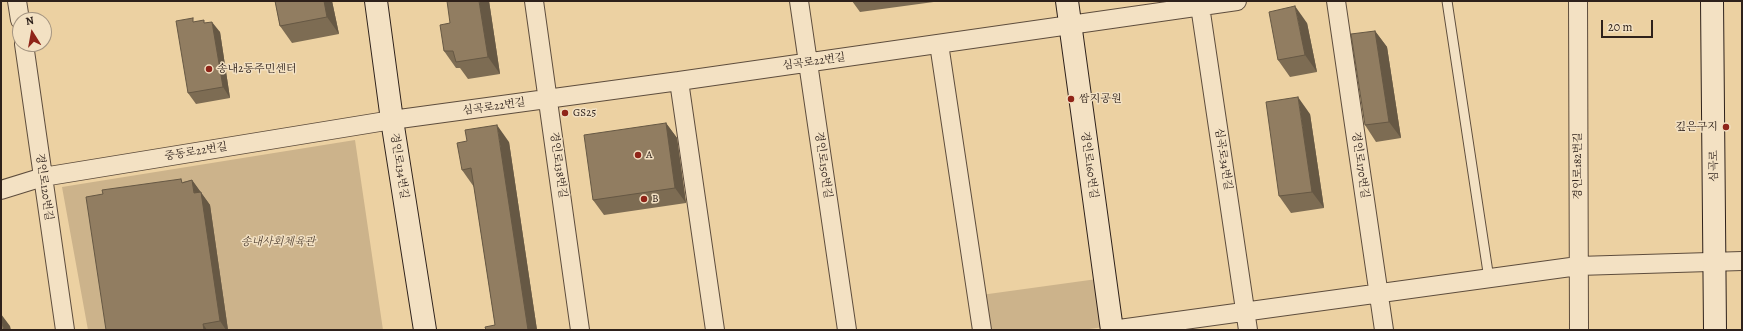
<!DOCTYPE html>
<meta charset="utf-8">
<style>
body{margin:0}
#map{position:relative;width:1743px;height:331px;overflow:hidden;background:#ecd1a2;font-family:Alegreya,serif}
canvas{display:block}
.frame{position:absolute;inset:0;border:2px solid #2e211b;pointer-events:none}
.north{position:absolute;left:12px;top:12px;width:40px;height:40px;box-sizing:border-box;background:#f3e1c3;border:1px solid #a49480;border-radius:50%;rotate:349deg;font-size:11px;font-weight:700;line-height:16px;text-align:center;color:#2e211b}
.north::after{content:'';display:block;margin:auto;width:14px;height:18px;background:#8f2418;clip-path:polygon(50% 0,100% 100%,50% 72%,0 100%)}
.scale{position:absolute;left:1601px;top:20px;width:52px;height:18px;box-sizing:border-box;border:2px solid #2e211b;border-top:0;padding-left:5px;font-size:12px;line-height:14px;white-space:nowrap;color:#2e211b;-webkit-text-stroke:3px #f3e1c3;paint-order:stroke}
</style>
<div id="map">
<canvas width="1743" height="331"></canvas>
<div class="frame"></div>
<div class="north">N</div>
<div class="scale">20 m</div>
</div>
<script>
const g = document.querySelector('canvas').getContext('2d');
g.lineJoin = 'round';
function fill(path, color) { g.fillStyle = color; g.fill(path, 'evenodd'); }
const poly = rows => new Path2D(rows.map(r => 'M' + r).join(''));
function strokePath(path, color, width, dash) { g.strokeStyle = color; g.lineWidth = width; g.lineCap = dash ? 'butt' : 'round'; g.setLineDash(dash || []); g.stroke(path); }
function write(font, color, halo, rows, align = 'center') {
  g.font = font + ' Alegreya,"Noto Serif KR",serif'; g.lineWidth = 3; g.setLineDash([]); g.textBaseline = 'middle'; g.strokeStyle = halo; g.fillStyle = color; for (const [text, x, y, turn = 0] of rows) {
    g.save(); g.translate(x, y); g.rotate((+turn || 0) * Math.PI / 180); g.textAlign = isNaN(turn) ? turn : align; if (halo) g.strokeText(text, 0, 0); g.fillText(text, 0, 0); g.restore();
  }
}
const green = poly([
 [355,140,383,330,88,330,62,187],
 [1097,279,1104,327,1082,330,986,330,981,295]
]);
const lane = poly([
 [1447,1,1489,279]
]);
const street = poly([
 [17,1,20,20],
 [534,1,580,330],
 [799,1,847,330],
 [1336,1,1384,330],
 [1578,1,1579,330],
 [1200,6,1248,330],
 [24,44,65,330],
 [939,44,982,330],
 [679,81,715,330],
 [1,190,43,177,392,120,679,81,1237,1],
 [1112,330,1578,266,1742,261]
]);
const secondary = poly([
 [376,1,392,120,425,330],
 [1067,1,1112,330],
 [1712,1,1715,330]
]);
const wall = poly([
 [275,1,332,1,339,34,292,43,280,26],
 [489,1,500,74,468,79,460,68,456,68,444,51,450,23],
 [852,1,941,1,860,12],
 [196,21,205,23,220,32,230,98,196,104,188,93],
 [1307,23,1317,72,1290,77,1278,60],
 [1375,31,1387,47,1401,138,1376,142,1365,125],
 [1310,114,1324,208,1291,213,1279,196],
 [666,123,677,138,686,203,604,215,593,200],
 [509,142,537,330,486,330,495,325,474,187,462,170],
 [192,180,210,205,228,330,106,330,183,182]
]);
const shadedWall = poly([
 [324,1,332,1,339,34,327,17],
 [479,1,489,1,500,74,488,57],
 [1295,6,1307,23,1317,72,1305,55],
 [212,22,220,32,230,98,223,87],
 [1375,31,1387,47,1401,138,1389,122],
 [1298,97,1310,114,1324,208,1312,192],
 [666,123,677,138,686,203,675,188],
 [497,125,509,142,537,330,528,330],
 [192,180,210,205,228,330,226,330,220,321],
 [1,314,10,326,11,330,4,330,1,320],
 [203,324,207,330,204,330]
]);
const building = poly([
 [275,1,324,1,327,17,280,26,275,1],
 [447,1,479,1,488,57,456,62,453,51,444,51,440,25,450,23,447,1],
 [1295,6,1305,55,1278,60,1269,12,1295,6],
 [193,18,193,22,204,20,204,23,212,22,223,87,188,93,176,21,193,18],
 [1375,31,1389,122,1365,125,1351,34,1375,31],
 [1298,97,1312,192,1279,196,1266,102,1298,97],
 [666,123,675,188,593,200,584,135,666,123],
 [497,125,528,330,486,330,485,327,495,325,471,168,462,170,457,143,467,141,465,130,497,125],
 [181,179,182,183,192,180,194,193,201,192,220,321,203,324,204,330,106,330,86,197,103,194,102,190,181,179],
 [1,320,4,330,1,330,1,320]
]);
const markers = [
 [209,69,4,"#8f2418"],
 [1071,99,4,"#8f2418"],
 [565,113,4,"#8f2418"],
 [1726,127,4,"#8f2418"],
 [638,155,4,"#8f2418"],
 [644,199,4,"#8f2418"]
];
const streetNames = [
 ["심곡로22번길",814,62,-8],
 ["심곡로22번길",494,107,-8],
 ["중동로22번길",196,152,-9],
 ["심곡로34번길",1223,159,81],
 ["경인로138번길",558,165,82],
 ["경인로150번길",823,165,82],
 ["경인로160번길",1089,165,82],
 ["경인로170번길",1360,165,82],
 ["경인로134번길",399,166,81],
 ["경인로182번길",1578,166,-90],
 ["심곡로",1714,166,-90],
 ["경인로120번길",44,187,82]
];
const poiNames = [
 ["송내2동주민센터",217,69],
 ["쌈지공원",1079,99],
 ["GS25",573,113],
 ["깊은구지",1718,127,"right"],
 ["A",646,155],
 ["B",652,199]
];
const parkNames = [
 ["송내사회체육관",278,242]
];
fill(green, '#ccb38b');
strokePath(lane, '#5e4d3d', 11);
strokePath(street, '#5e4d3d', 20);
strokePath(secondary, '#2e211b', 24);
strokePath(lane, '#f3e1c3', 9);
strokePath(street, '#f3e1c3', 18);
strokePath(secondary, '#f3e1c3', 22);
fill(wall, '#7d6c53');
fill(shadedWall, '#665844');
fill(building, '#917d61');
strokePath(building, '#665844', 1);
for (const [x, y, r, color] of markers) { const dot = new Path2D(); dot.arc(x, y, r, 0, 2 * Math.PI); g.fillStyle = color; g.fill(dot); strokePath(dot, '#f3e1c3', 1.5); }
write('11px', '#2e211b', '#f3e1c3', streetNames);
write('11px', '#2e211b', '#f3e1c3', poiNames, 'left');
write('italic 11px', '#564637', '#f3e1c3', parkNames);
</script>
